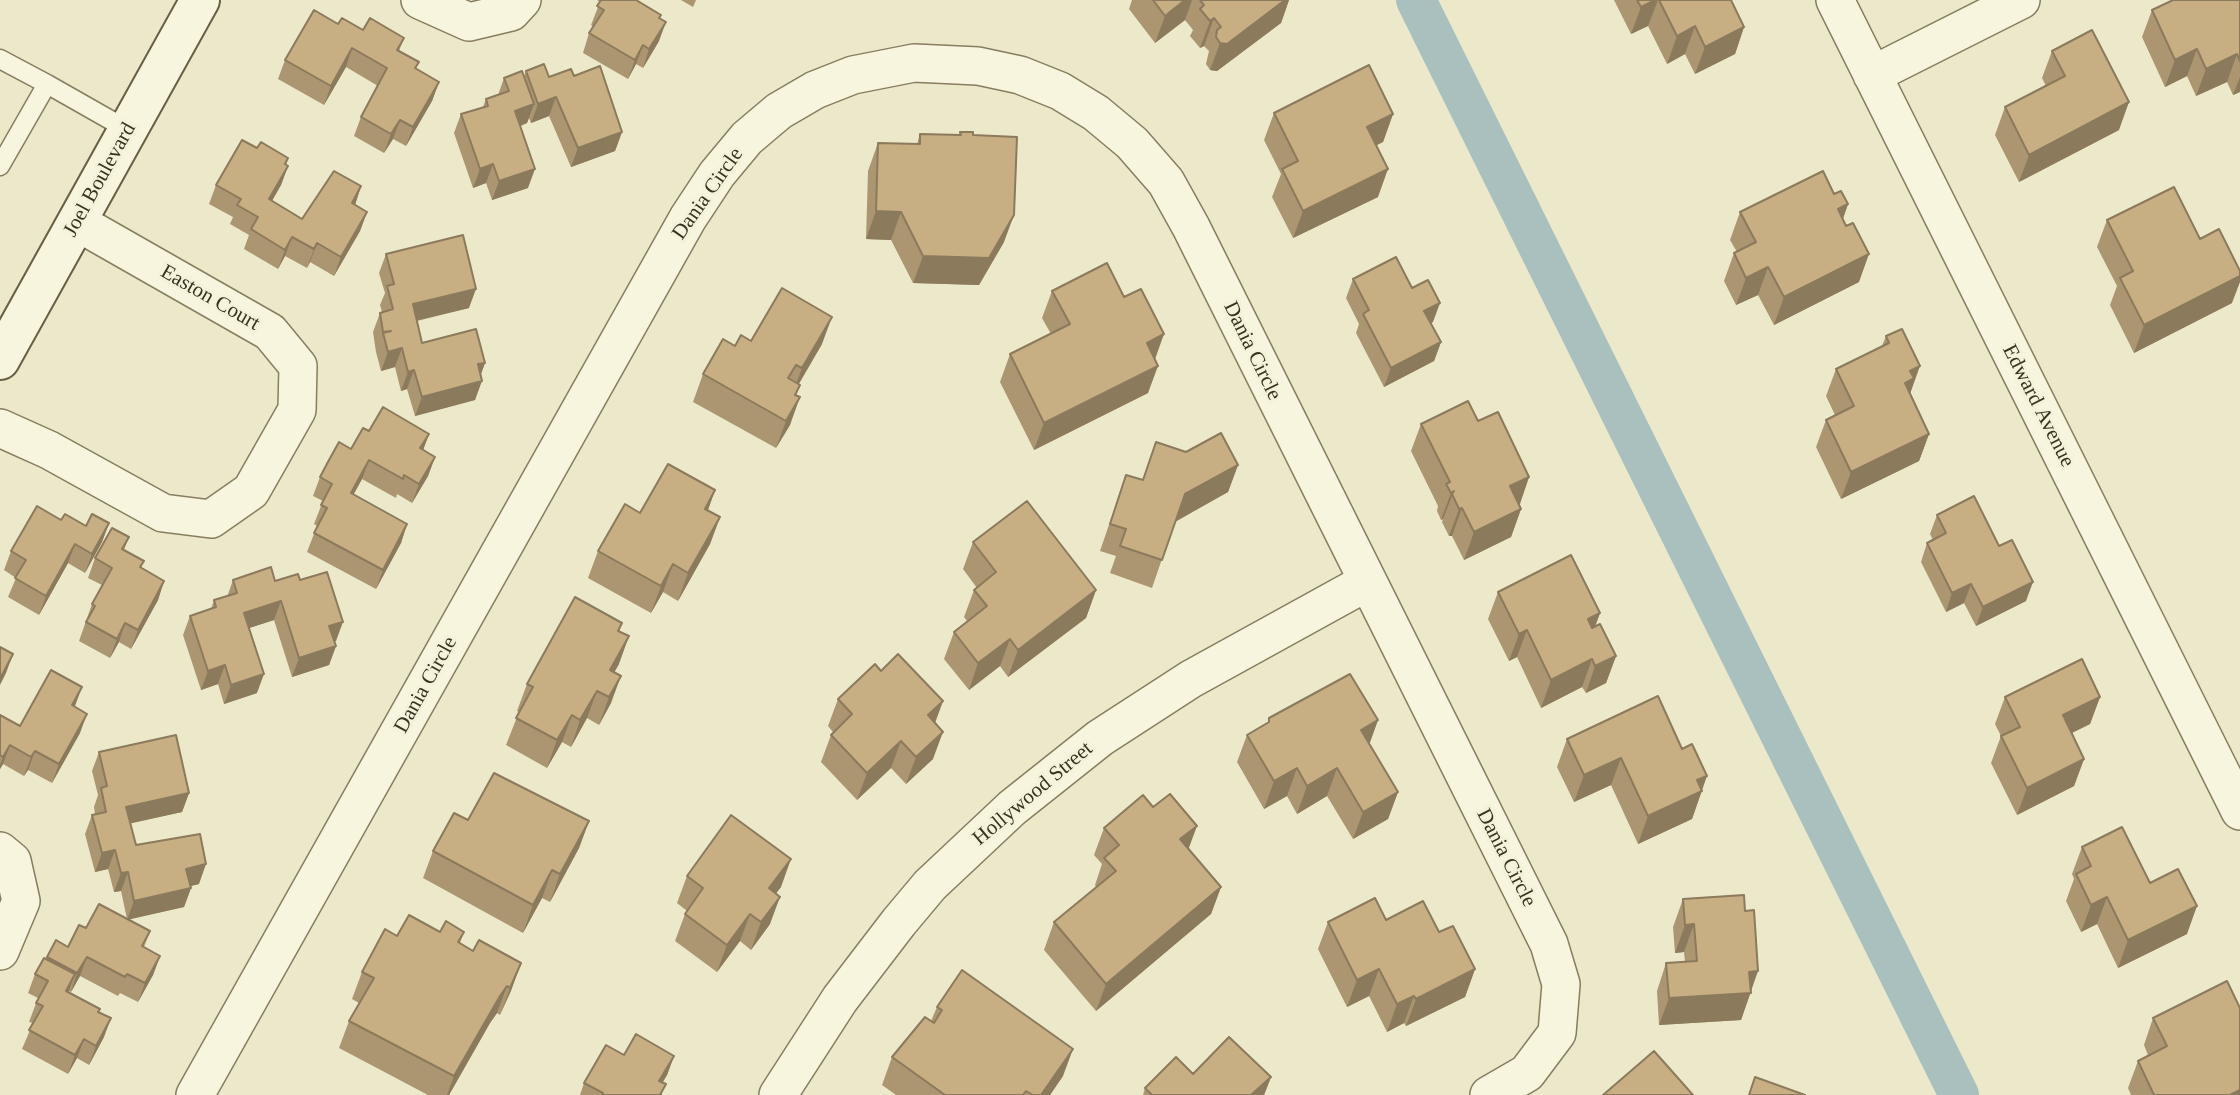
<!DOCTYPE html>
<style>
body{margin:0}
canvas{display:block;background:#ece9ca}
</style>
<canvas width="2240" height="1095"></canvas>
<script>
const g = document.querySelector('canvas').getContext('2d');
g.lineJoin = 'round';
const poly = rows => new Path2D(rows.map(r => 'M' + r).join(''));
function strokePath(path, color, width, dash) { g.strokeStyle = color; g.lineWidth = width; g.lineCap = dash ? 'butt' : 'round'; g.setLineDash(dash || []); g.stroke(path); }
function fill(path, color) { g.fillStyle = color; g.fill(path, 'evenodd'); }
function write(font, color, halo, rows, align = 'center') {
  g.font = font + ' "Times New Roman",serif'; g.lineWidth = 6; g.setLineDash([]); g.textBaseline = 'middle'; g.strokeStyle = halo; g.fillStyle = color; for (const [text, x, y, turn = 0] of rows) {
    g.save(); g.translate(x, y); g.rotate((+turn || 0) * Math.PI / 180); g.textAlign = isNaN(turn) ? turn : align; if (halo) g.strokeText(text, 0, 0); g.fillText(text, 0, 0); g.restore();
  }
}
const canal = poly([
 [1416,0,1959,1095]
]);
const lane = poly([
 [0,59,47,84],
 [0,166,47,84,128,130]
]);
const street = poly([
 [420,0,469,22,511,12,522,0],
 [1835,0,2240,811],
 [1872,75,2021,0],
 [0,428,49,450,163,513,211,519,251,491,297,410,298,366,270,332,77,222],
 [0,851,12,861,21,901,0,951],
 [195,1095,688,218,717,174,747,138,779,111,815,90,853,75,914,63,978,66,1020,75,1060,91,1096,113,1132,143,1166,182,1191,227,1549,944,1561,984,1557,1033,1527,1073,1489,1095],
 [778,1095,840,999,899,922,930,885,1012,808,1100,738,1191,679,1367,582]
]);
const secondary = poly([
 [0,360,200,0]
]);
const wall = poly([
 [597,0,636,0,660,18,659,41,643,68,636,64,628,79,583,53,589,33,594,27,591,25,600,2],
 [681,0,696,0,693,7],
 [1132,0,1289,0,1281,23,1217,71,1210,70,1206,64,1209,51,1204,46,1200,48,1190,36,1193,30,1185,20,1155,43,1129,9],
 [1614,0,1731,0,1744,27,1735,54,1695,74,1685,54,1667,64,1648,26,1631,34],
 [2240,0,2240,92,2233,95,2227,82,2196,96,2187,76,2165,87,2142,37,2152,10],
 [338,24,363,30,404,38,399,51,419,62,416,69,439,82,432,101,406,146,393,139,384,153,354,136,361,117,378,86,346,67,324,105,278,79,285,60],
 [2052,51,2119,130,2019,182,1995,135,2005,107,2046,86,2042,78],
 [526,71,549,77,574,76,622,132,615,151,571,167,549,116,531,123,529,118,527,123,521,126,528,188,492,200,486,183,473,188,454,133,461,114,483,107,486,99,498,95,504,78,524,76],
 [1274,113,1393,114,1383,142,1376,145,1378,197,1293,238,1272,197,1281,174,1264,140],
 [960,132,973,135,1004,242,979,285,913,283,891,240,866,239,868,171,878,143,917,144,920,134,959,135],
 [257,148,288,158,286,164,288,166,281,185,272,201,302,219,361,186,355,205,367,212,360,231,334,276,310,262,307,268,285,256,278,269,244,249,249,235,230,224,233,217,209,204,216,185],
 [1834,194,1848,204,1843,219,1859,282,1774,325,1758,295,1736,305,1724,281,1734,253,1737,252,1730,240,1740,212],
 [2107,220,2232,303,2134,353,2110,305,2117,286,2097,247],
 [386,254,469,308,417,321,422,343,485,363,481,374,475,400,415,416,407,389,401,391,395,367,381,371,376,352,373,332,380,313,382,312,380,305,385,293,379,273],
 [1353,279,1412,288,1433,322,1431,323,1441,342,1434,361,1384,387,1356,333,1359,324,1346,298],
 [1052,291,1124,297,1155,359,1148,393,1034,450,1000,382,1010,354,1051,334,1042,318],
 [1886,336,1910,394,1929,434,1919,461,1841,499,1816,447,1826,420,1835,415,1826,396,1836,369,1882,346],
 [751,341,822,344,799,384,790,425,776,448,693,402,703,374,735,346],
 [1478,421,1529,477,1519,505,1521,509,1511,537,1464,560,1452,536,1449,536,1442,522,1443,519,1441,520,1437,511,1438,506,1411,451,1421,424],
 [429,434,423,450,435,457,428,476,412,503,397,494,396,498,362,479,353,495,407,524,401,543,376,589,307,552,317,526,314,524,323,501,313,496,320,477,351,449],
 [1186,452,1238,465,1228,492,1175,521,1152,588,1110,573,1116,556,1100,551,1126,475,1143,480],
 [715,490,708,510,720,517,710,544,678,601,663,592,651,613,588,578,598,551,640,513],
 [1937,515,1999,546,2026,601,1976,626,1964,603,1946,612,1921,562,1927,543,1933,540,1930,534],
 [61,520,86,526,109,523,102,542,85,573,68,563,39,615,8,597,16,578,4,570,11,551],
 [129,537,124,550,144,561,141,568,164,581,158,600,131,649,119,642,110,658,79,641,92,604,102,585,88,578,95,558],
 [973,542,1096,590,1086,618,1008,677,1000,666,969,690,944,659,954,632,967,621,964,617,974,590,977,588,963,569],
 [233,580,300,580,336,641,334,641,336,646,329,665,292,677,274,620,249,628,257,693,224,704,218,684,201,690,183,635,190,616,211,609,214,600,227,597],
 [1498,592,1600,613,1595,627,1616,656,1606,683,1586,693,1582,687,1541,708,1517,657,1509,661,1488,619],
 [622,623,619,632,619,664,614,672,611,703,599,725,587,718,571,747,562,742,547,768,506,745,519,712,517,711,527,684],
 [881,671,943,701,935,723,933,759,906,784,891,768,857,800,821,762,831,735,833,732,828,726,838,699],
 [1658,696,1702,790,1692,819,1638,844,1611,785,1574,802,1557,767,1567,739],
 [2005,697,2100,697,2090,724,2072,733,2084,759,2074,786,2017,815,1991,763,2001,736,1995,724],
 [75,707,80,733,52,783,28,770,24,776,3,764,0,769,0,715,20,726],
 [1269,718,1378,720,1369,744,1398,792,1388,819,1353,839,1327,796,1297,814,1287,796,1264,809,1237,762,1247,735,1268,723],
 [99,752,189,793,182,812,130,823,136,845,199,884,190,886,191,888,184,907,128,919,150,931,144,947,160,956,153,975,138,1002,120,993,118,996,80,976,71,992,69,991,68,992,99,1012,104,1037,89,1065,77,1058,68,1074,22,1049,33,1023,29,1022,38,998,28,993,35,974,46,959,56,940,68,947,86,928,127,919,121,891,114,892,108,869,95,872,85,834,92,815,95,814,94,807,98,795,92,771],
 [468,820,589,821,579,848,550,902,542,898,523,933,423,878,433,851],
 [1104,828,1188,848,1221,887,1211,914,1096,1011,1044,950,1054,922,1096,887,1095,885,1102,864,1094,855],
 [2082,847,2150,883,2187,934,2118,968,2097,924,2081,932,2066,901,2074,879,2072,874],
 [687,876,781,887,775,893,770,924,751,950,740,941,717,972,675,941,685,914,687,911,677,903],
 [1683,899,1751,991,1741,1020,1659,1025,1657,991,1666,963,1685,962,1684,952,1675,953,1673,927],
 [1386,920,1439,932,1475,969,1465,997,1406,1026,1404,1023,1387,1032,1369,996,1347,1007,1318,949,1328,922],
 [440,932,464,932,460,943,473,951,521,963,500,1015,497,1013,490,1023,449,1095,428,1095,339,1048,349,1021,359,1003,352,999,362,972,397,936],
 [937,1007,1063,1076,1050,1095,896,1095,882,1085,892,1057,931,1021],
 [2153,1018,2240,1095,2131,1095,2128,1088,2138,1061,2148,1055,2144,1045],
 [624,1055,674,1056,667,1075,662,1083,662,1095,580,1095,584,1083],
 [1193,1074,1271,1077,1264,1095,1143,1095,1145,1088]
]);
const shadedWall = poly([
 [1185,0,1192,0,1185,20,1155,43,1165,16],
 [1285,0,1289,0,1281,23,1217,71,1210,70,1220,43],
 [1655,0,1658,0,1648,26,1631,34,1641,7],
 [1214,18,1204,46,1200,48,1210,21],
 [666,22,659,41,643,68,649,49],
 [1695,26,1685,54,1667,64,1677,36],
 [1744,27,1735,54,1695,74,1705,47],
 [643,45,636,64,628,79,635,60],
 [352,48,346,67,324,105,331,86],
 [2197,49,2187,76,2165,87,2175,60],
 [2237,54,2227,82,2196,96,2206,69],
 [2240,77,2240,92,2233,95],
 [439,82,432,101,406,146,413,127],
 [556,97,549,116,531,123,538,104],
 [2129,102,2119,130,2019,182,2029,155],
 [534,104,527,123,508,130,515,111],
 [1393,114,1383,142,1357,155,1367,127],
 [400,120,393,139,384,153,391,134],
 [622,132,615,151,571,167,578,148],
 [493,164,486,183,473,188,480,169],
 [288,166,281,185,262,218,269,199],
 [535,169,528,188,492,200,499,181],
 [1388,169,1378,197,1293,238,1303,211],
 [361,186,355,205,352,203],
 [1848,204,1838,232,1838,209],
 [876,211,901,212,891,240,866,239],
 [367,212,360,231,334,276,341,257],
 [1014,215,1004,242,979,285,913,283,923,256],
 [292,237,285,256,278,269,285,250],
 [317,243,310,262,307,268,314,249],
 [1869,254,1859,282,1774,325,1784,297],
 [1768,267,1758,295,1736,305,1746,278],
 [2240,276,2240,282,2232,303,2134,353,2144,325],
 [476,289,469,308,406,323,413,304],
 [1440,303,1433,322,1418,330,1424,311],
 [832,317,822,344,792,395,802,368],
 [1164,334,1154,362,1147,343],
 [1441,342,1434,361,1384,387,1391,368],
 [402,348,395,367,381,371,388,352],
 [485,363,478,382,478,364],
 [1158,366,1148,393,1034,450,1044,423],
 [1920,366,1910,394,1895,411,1910,371],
 [414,370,407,389,401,391,408,372],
 [482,381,475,400,415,416,422,397],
 [800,397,790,425,776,448,786,421],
 [429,434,422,453,420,448],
 [1929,434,1919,461,1841,499,1851,472],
 [435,457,428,476,412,503,419,484],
 [369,460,362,479,344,512,351,493],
 [1238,465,1228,492,1175,522,1185,494],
 [1529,477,1520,504,1500,514,1510,486],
 [715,490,705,518,705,509],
 [1454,491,1443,519,1441,520,1451,493],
 [1462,508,1452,536,1449,536,1459,509],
 [1521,509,1511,537,1464,560,1474,532],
 [720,517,710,544,678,601,688,573],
 [109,523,102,542,85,573,92,554],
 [407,524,401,543,376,589,383,570],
 [75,544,68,563,39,615,46,596],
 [673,564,663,592,651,613,661,586],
 [164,581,158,600,131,649,138,630],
 [2033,582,2026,601,1976,626,1983,607],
 [1971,584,1964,603,1946,612,1952,593],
 [1096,590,1086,618,1008,677,1018,650],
 [281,601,274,620,237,632,244,613],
 [1600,613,1590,640,1588,619],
 [343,622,336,641,322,645,329,626],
 [125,623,119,642,110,658,117,639],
 [1527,630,1517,657,1509,661,1519,634],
 [629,636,619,664,602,694,610,670],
 [1010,639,1000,666,969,690,978,663],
 [336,646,329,665,292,677,299,658],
 [13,654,6,673,0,685,0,679],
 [1616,656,1606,683,1586,693,1595,666],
 [1592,659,1582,687,1541,708,1551,680],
 [225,665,218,684,201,690,208,671],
 [264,674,257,693,224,704,231,685],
 [621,676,611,703,599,725,609,697],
 [82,687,75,706,65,724,72,705],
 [597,691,587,718,571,747,580,720],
 [2100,697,2090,724,2053,742,2063,715],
 [943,701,933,728,928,715],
 [87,714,80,733,52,783,59,764],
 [572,715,562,742,547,768,557,740],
 [1378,720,1368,748,1361,730],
 [943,732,933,759,906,784,916,757],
 [901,741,891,768,857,800,867,773],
 [10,745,3,764,0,769,0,765,3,757],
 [35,751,28,770,24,776,31,757],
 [1621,758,1611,785,1574,802,1584,775],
 [2084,759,2074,786,2017,815,2027,788],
 [1297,768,1287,796,1264,809,1274,781],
 [1337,768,1327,796,1297,814,1307,786],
 [1707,776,1692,819,1638,844,1648,816,1697,780],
 [1398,792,1388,819,1353,839,1363,812],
 [189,793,182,812,119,826,126,807],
 [589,821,579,848,550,902,560,874],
 [1197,826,1187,853,1180,839],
 [115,850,108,869,95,872,102,853],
 [791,859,781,887,759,916,769,888],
 [206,864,199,884,179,889,186,869],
 [552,870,542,898,523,933,533,905],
 [128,872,121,891,114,892,121,873],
 [1221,887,1211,914,1096,1011,1106,984],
 [191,888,184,907,127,920,134,901],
 [780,897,770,924,751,950,761,922],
 [2107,897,2097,924,2081,932,2091,905],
 [2197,906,2187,934,2118,968,2128,940],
 [750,914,740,941,717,972,727,945],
 [1694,924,1684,952,1675,953,1685,925],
 [160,956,153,975,138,1002,145,983],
 [87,957,80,976,71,992,77,973],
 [521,963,511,991,500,1015,510,988],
 [1379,969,1369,996,1347,1007,1357,980],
 [1475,969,1465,997,1406,1026,1416,999],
 [1758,971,1741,1020,1659,1025,1669,998,1749,972],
 [75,974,68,993,66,991],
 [507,986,497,1013,490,1023,449,1095,447,1095,454,1076,500,996],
 [1414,996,1404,1023,1387,1032,1397,1004],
 [111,1018,104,1037,89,1065,96,1046],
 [84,1039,77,1058,68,1074,75,1055],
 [1073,1049,1063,1076,1050,1095,1041,1095],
 [674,1056,667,1075,655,1095,659,1081],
 [1271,1077,1264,1095,1251,1095],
 [2240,1090,2240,1095,2230,1095]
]);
const building = poly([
 [601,0,636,0,661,15,659,18,666,22,649,49,643,45,635,60,589,33,604,10,597,6,601,0],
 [1153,0,1185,0,1165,16,1153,0],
 [1200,0,1285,0,1227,44,1220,43,1216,37,1217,30,1221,27,1214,18,1210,21,1200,9,1204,5,1200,0],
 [1637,0,1655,0,1641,7,1637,0],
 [1659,0,1731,0,1744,27,1705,47,1695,26,1677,36,1659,0],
 [2173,0,2240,0,2240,61,2237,54,2206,69,2197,49,2175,60,2152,10,2173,0],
 [314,10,338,24,342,18,363,30,370,18,404,38,397,50,419,62,415,68,439,82,413,127,400,120,391,134,361,117,387,68,352,48,331,86,285,60,314,10],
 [2092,30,2129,102,2029,155,2005,107,2065,76,2052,51,2092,30],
 [544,64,549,77,571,69,574,76,600,66,622,132,578,148,556,97,538,104,526,71,544,64],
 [1369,65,1393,114,1367,127,1388,169,1303,211,1282,169,1298,161,1274,113,1369,65],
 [522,71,534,104,515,111,535,169,499,181,493,164,480,169,461,114,488,106,486,99,509,91,504,78,522,71],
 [960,132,973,132,973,135,1017,137,1014,215,989,258,923,256,901,212,876,211,878,143,920,144,920,134,961,135,960,132],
 [242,140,257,148,261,142,288,158,285,164,288,166,269,199,302,219,334,171,361,186,352,203,367,212,341,257,317,243,314,249,292,237,285,250,251,229,258,217,237,205,241,199,216,185,242,140],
 [1823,171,1834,194,1841,191,1848,204,1838,209,1846,226,1853,223,1869,254,1784,297,1768,267,1746,278,1734,253,1756,242,1740,212,1823,171],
 [2174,187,2200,239,2219,229,2240,271,2240,276,2144,325,2120,278,2133,271,2107,220,2174,187],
 [463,235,476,289,413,304,422,343,476,329,485,363,478,364,482,381,422,397,414,370,408,372,402,348,388,352,383,333,391,331,383,332,380,313,393,309,387,286,394,284,386,254,463,235],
 [1396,257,1412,288,1428,280,1440,303,1424,311,1441,342,1391,368,1363,314,1369,310,1353,279,1396,257],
 [1107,263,1124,297,1141,289,1164,334,1147,343,1158,366,1044,423,1010,354,1070,324,1052,291,1107,263],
 [782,288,832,317,802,368,796,365,788,378,800,385,795,395,800,397,786,421,703,374,723,339,735,346,741,335,751,341,782,288],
 [1902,329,1920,366,1910,371,1914,378,1905,383,1929,434,1851,472,1826,420,1854,406,1836,369,1889,343,1886,336,1902,329],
 [1468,401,1478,421,1498,412,1529,477,1510,486,1521,509,1474,532,1462,508,1459,509,1452,494,1454,491,1451,493,1446,484,1450,482,1421,424,1468,401],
 [383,407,429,434,420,448,435,457,419,484,404,475,403,479,369,460,351,493,407,524,383,570,314,533,327,508,321,505,332,484,320,477,329,460,339,442,351,449,363,428,369,431,383,407],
 [1221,433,1238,465,1185,494,1162,560,1120,546,1126,529,1110,524,1126,475,1143,480,1156,442,1186,452,1221,433],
 [668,464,715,490,705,509,720,517,688,573,673,564,661,586,598,551,625,504,640,513,668,464],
 [1974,496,1999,546,2012,540,2033,582,1983,607,1971,584,1952,593,1927,543,1946,533,1937,515,1974,496],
 [1027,501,1096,590,1018,650,1010,639,978,663,954,632,987,606,974,590,996,572,973,542,1027,501],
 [37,506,61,520,65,514,86,526,92,514,109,523,92,554,75,544,46,596,15,578,26,560,11,551,37,506],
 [112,528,129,537,122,549,144,561,140,567,164,581,138,630,125,623,117,639,86,622,95,606,92,604,112,568,95,558,112,528],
 [1571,555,1600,613,1588,619,1592,628,1600,624,1616,656,1595,666,1592,659,1551,680,1527,630,1519,634,1498,592,1571,555],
 [271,567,275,581,298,574,300,580,327,572,343,622,329,626,336,646,299,658,281,601,244,613,264,674,231,685,225,665,208,671,190,616,216,607,214,600,237,593,233,580,271,567],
 [575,597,622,623,618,631,629,636,610,670,621,676,609,697,597,691,580,720,572,715,557,740,516,718,533,687,527,684,575,597],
 [0,647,13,654,0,679,0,647],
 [898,654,943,701,928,715,943,732,916,757,901,741,867,773,831,735,852,714,838,699,875,664,881,671,898,654],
 [2082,659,2100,697,2063,715,2084,759,2027,788,2001,736,2020,727,2005,697,2082,659],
 [51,670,82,687,72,705,87,714,59,764,35,751,31,757,10,745,3,757,0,755,0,715,20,726,51,670],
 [1350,674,1378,720,1361,730,1398,792,1363,812,1337,768,1307,786,1297,768,1274,781,1247,735,1269,722,1269,718,1350,674],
 [1658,696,1682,749,1692,744,1707,776,1697,780,1702,791,1648,816,1621,758,1584,775,1567,739,1658,696],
 [176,735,189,793,126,807,136,845,200,834,206,864,186,869,191,888,134,901,128,872,121,873,115,850,102,853,92,815,106,812,101,788,107,786,99,752,176,735],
 [494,773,589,821,560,874,552,870,533,905,433,851,454,813,468,820,494,773],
 [1170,794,1197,826,1180,839,1221,887,1106,984,1054,922,1116,871,1104,858,1119,845,1104,828,1143,795,1153,807,1170,794],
 [731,815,791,859,769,888,780,897,761,922,750,914,727,945,685,914,703,888,687,876,731,815],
 [2122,827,2150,883,2178,869,2197,906,2128,940,2107,897,2091,905,2076,874,2091,866,2082,847,2122,827],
 [1744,895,1745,911,1754,910,1758,971,1749,972,1751,993,1669,998,1666,963,1697,961,1694,924,1685,925,1683,899,1744,895],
 [1375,898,1386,920,1423,901,1439,932,1453,926,1475,969,1416,999,1414,996,1397,1004,1379,969,1357,980,1328,922,1375,898],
 [99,904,150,931,142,946,160,956,145,983,127,974,125,977,87,957,77,973,47,957,56,940,68,947,79,925,86,928,99,904],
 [409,915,440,932,446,921,464,932,458,942,473,951,479,940,521,963,510,988,507,986,500,996,454,1076,349,1021,374,978,362,972,385,929,397,936,409,915],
 [44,958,75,974,66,991,100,1009,98,1012,111,1018,96,1046,84,1039,75,1055,29,1030,43,1006,36,1003,48,981,35,974,44,958],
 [962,970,1073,1049,1041,1095,1033,1095,1026,1091,1023,1095,945,1095,892,1057,925,1017,934,1023,942,1010,937,1007,962,970],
 [2227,981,2240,1008,2240,1090,2230,1095,2154,1095,2138,1061,2167,1046,2153,1018,2227,981],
 [636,1034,674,1056,659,1081,666,1084,660,1095,602,1095,603,1093,584,1083,606,1045,624,1055,636,1034],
 [1229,1037,1271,1077,1251,1095,1152,1095,1145,1088,1176,1057,1193,1074,1229,1037],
 [1654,1051,1693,1095,1603,1095,1654,1051],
 [1755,1077,1805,1095,1749,1095,1755,1077]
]);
const streetNames = [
 ["Joel Boulevard",100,180,-61],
 ["Dania Circle",708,194,-55],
 ["Easton Court",210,298,30],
 ["Dania Circle",1252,351,64],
 ["Edward Avenue",2038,406,63],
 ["Dania Circle",426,685,-61],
 ["Hollywood Street",1033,794,-40],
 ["Dania Circle",1506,858,63]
];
strokePath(canal, '#aac0bf', 40);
strokePath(lane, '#877d60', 21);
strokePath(street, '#877d60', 40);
strokePath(secondary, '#695e43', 42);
strokePath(lane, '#f7f5dd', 18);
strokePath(street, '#f7f5dd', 37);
strokePath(secondary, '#f7f5dd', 38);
fill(wall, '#ab9671');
fill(shadedWall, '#8b7a5c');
fill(building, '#c7ae83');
strokePath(building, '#8b7a5c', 2);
write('21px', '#393222', '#f4f2d9', streetNames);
</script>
